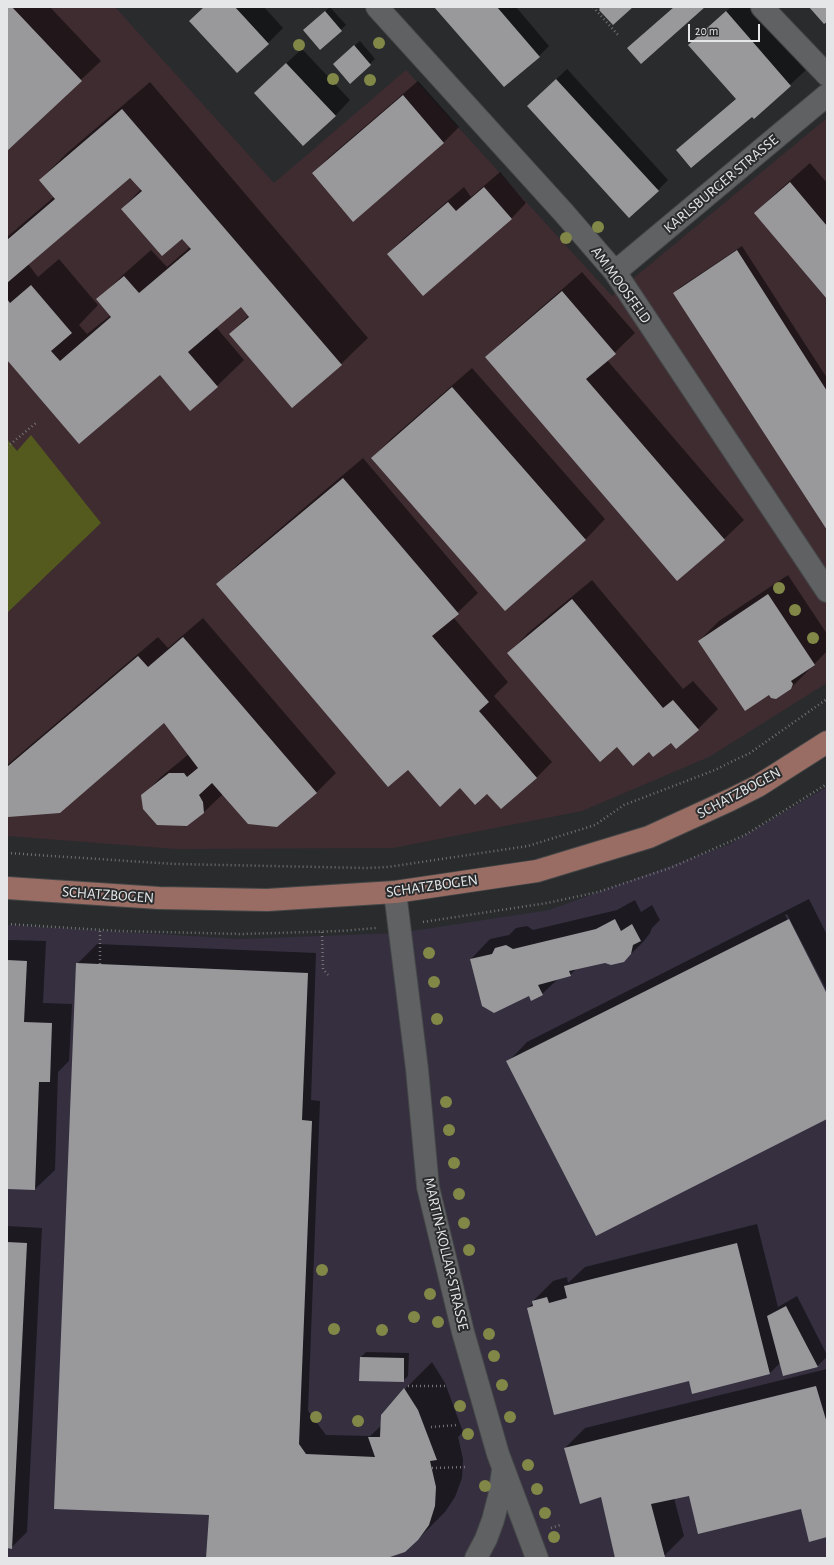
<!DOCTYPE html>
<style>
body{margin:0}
#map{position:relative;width:834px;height:1565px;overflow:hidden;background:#292b2d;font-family:"Alegreya Sans",sans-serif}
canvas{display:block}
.frame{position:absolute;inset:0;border:8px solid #e5e6e7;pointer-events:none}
.scale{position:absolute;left:688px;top:24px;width:72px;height:18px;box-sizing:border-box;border:2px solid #e5e6e7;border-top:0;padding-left:5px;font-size:12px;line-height:14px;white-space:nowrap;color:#e5e6e7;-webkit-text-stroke:3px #292b2d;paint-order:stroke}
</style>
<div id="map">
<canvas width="834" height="1565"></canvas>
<div class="frame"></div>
<div class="scale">20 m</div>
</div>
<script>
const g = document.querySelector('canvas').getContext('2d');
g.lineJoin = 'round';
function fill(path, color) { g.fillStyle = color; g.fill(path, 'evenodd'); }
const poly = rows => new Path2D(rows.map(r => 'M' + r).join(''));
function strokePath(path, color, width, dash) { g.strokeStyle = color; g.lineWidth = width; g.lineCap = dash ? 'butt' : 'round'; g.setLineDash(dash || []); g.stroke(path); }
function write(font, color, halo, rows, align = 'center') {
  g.font = font + ' "Alegreya Sans",sans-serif'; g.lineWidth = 4; g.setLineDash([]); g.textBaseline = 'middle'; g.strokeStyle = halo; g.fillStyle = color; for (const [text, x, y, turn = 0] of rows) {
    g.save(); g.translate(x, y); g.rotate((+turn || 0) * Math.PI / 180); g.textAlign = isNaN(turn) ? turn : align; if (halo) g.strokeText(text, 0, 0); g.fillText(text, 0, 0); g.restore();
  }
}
const commercial = poly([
 [7,7,115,7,274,183,406,70,612,296,827,118,827,683,709,757,582,811,393,848,176,849,7,836]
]);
const industrial = poly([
 [827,787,827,1558,7,1558,7,925,241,939,399,933,549,910,728,845]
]);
const green = poly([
 [31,435,101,523,7,613,7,439,17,451]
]);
const shadow = poly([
 [7,7,50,7,101,61,7,149],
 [204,7,264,7,283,28,268,43],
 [330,7,346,25,320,48,310,25],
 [436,7,516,7,549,46,539,56],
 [731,7,751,7,806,70,754,118,690,45],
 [360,41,375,59,350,82,339,59],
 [302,49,350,100,335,116,270,78],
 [567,69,668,180,658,190,528,106],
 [418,81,459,127,443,143,313,173,328,158],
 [150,82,368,338,341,364,230,334,249,315,241,306,216,327,244,360,217,386,160,374,7,359,7,237,54,197,40,180,67,153],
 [131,177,141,189,122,209,183,237,190,247,167,267,151,250,125,273,98,299,111,315,87,334,79,325,98,305,59,259,38,277,28,264],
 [810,163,827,183,827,297,756,213,776,193],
 [500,172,526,203,511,219,388,254,403,239,464,187,471,197],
 [742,246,827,378,827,528,675,293,679,288],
 [582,272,635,333,607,360,744,520,724,539,677,579,486,357,506,338],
 [472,368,605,519,586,539,506,609,372,458,392,438],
 [363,458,478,593,453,617,508,682,494,696,552,762,537,777,501,808,487,792,460,787,409,771,218,584,237,565],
 [788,575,827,634,827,651,791,688,769,694,699,641,719,621],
 [592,580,683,689,693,681,718,709,698,729,649,751,618,746,509,653,528,633],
 [203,618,336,773,316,793,223,794,203,813,142,796,162,776,189,754,164,722,7,814,7,765,158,637,168,648],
 [809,899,827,935,827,991,787,914,785,915,827,996,827,1118,508,1062,527,1042],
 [635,900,641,912,652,905,660,920,652,928,650,933,644,941,624,961,606,962,577,968,570,975,558,979,542,994,529,995,471,959,490,939,509,935,516,928,527,926,533,930,617,910],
 [7,940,46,941,43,1003,72,1004,69,1061,58,1072,55,1170,35,1189,7,1188],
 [97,944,316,953,311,1100,320,1101,308,1411,326,1435,370,1436,381,1426,382,1416,405,1389,432,1362,445,1383,463,1432,458,1437,463,1459,462,1478,455,1497,445,1512,417,1540,384,1558,207,1558,210,1514,77,964],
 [757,1224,778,1307,797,1296,827,1355,827,1357,817,1366,780,1363,770,1373,689,1380,528,1308,533,1303,533,1301,553,1281,567,1277,568,1283,585,1267],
 [7,1226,42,1228,27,1532,11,1548,7,1547],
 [366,1352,409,1353,408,1376,403,1381,361,1357],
 [827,1369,827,1536,802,1508,690,1495,674,1498,684,1536,664,1556,658,1558,616,1558,601,1496,565,1448,585,1428]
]);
const building = poly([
 [7,7,12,7,82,81,7,151],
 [204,7,235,7,269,44,237,73,189,21],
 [434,7,497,7,540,57,504,87],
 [598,7,633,7,613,25,599,10,600,9],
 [674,7,705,7,641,64,627,48],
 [809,7,827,7,827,22,824,24],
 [325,11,342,31,320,50,303,30],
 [726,11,791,86,754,119,752,117,691,168,676,150,736,99,688,45],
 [354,45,371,65,350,84,333,64],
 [286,63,336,116,303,146,254,93],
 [556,79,659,191,629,218,527,106],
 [403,95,444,143,353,222,312,173],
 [122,109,342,365,292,408,229,334,249,317,241,307,188,352,218,387,190,411,160,375,79,444,7,360,7,299,10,303,31,285,72,333,51,351,60,361,111,317,96,299,124,276,139,293,191,249,182,239,162,256,121,209,142,191,130,178,7,283,7,240,55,199,39,180],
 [790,182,827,226,827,299,754,213],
 [484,187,512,219,423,296,387,254,448,202,456,211],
 [737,250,827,391,827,530,673,293],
 [562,291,616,354,586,379,725,540,677,581,485,357],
 [452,387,586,540,505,611,371,458],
 [343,478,459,614,432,636,489,702,479,711,537,778,501,809,487,794,475,805,460,788,440,807,408,770,388,787,216,584],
 [768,594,815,665,791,681,793,684,791,689,776,699,771,698,769,695,745,711,698,641],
 [572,599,663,708,673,700,699,730,676,749,671,743,653,757,649,752,633,766,617,747,600,762,507,653],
 [183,637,317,793,277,827,248,824,212,783,199,795,203,802,204,813,187,826,157,825,143,809,141,795,169,773,184,773,187,777,198,768,164,723,60,813,8,817,7,816,7,767,138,656,148,667],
 [615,919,621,931,632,924,641,941,633,945,631,954,624,962,611,965,605,963,569,971,571,976,538,985,543,995,531,1001,529,996,494,1013,482,1006,470,959,492,954,495,948,506,945,513,949,596,929],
 [789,919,827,994,827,1119,596,1236,506,1061],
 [7,960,27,961,24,1022,52,1023,50,1082,39,1082,35,1190,7,1189],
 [76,963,308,973,302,1120,312,1121,299,1444,306,1454,375,1457,368,1437,380,1437,381,1415,404,1388,418,1410,437,1460,430,1461,436,1487,435,1506,429,1525,418,1540,405,1552,387,1558,206,1558,209,1515,54,1509],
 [7,1242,27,1243,12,1549,7,1548],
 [737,1243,770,1374,692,1394,689,1381,554,1415,527,1308,533,1306,532,1301,547,1297,549,1303,567,1298,564,1286],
 [786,1306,818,1367,783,1376,767,1316],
 [360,1357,404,1358,404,1382,359,1381],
 [816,1386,827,1423,827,1537,809,1542,801,1509,698,1534,689,1496,651,1504,665,1557,615,1558,601,1497,580,1504,564,1448]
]);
const path = poly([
 [593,7,619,36],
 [7,447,36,423],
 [7,853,174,864,368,868,388,867,528,846,595,825,624,805,715,770,733,761,750,753,827,699],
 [423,922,547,903,598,892,670,868,745,835,827,784],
 [7,924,120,931,242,934,341,931,376,928],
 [322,932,323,969,328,975],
 [100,964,100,930],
 [408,1386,445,1386],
 [431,1427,457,1425],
 [432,1468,468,1467],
 [551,1528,560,1525]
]);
const minor = poly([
 [377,7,564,213,615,272,827,591],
 [762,7,827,75],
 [615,272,827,95],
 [395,892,417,1069,428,1187,463,1332,498,1454,537,1558],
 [476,1558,486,1539,493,1520,499,1497,503,1470]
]);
const major = poly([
 [7,888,159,898,267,900,395,892,537,871,649,837,730,800,758,786,827,742]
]);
const trees = [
 [379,43],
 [299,45],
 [333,79],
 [370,80],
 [598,227],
 [566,238],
 [779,588],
 [795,610],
 [813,638],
 [429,953],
 [434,982],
 [437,1019],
 [446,1102],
 [449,1130],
 [454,1163],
 [459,1194],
 [464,1223],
 [469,1250],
 [322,1270],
 [430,1294],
 [414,1317],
 [438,1322],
 [334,1329],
 [382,1330],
 [489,1334],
 [494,1356],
 [502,1385],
 [460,1406],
 [316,1417],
 [510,1417],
 [358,1421],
 [468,1434],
 [528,1465],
 [485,1486],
 [537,1489],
 [545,1513],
 [554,1537]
];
const streetNames = [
 ["KARLSBURGER STRASSE",721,184,-40],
 ["AM MOOSFELD",621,285,54],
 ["SCHATZBOGEN",739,793,-28],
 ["SCHATZBOGEN",432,886,-8],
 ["SCHATZBOGEN",108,895,4],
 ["MARTIN-KOLLAR-STRASSE",446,1254,77]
];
fill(commercial, '#3f2c31');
fill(industrial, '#352f3f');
fill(green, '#54591d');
fill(shadow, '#0007');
fill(building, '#99999c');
strokePath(minor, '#444647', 24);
strokePath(major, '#444647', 24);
strokePath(path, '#717375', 2.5, [1, 3]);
strokePath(minor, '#5f6163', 22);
strokePath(major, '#996d64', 22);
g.fillStyle = '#808747';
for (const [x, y] of trees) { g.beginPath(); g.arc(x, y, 6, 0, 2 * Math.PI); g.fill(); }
write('15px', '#e5e6e7', '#292b2d', streetNames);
</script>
